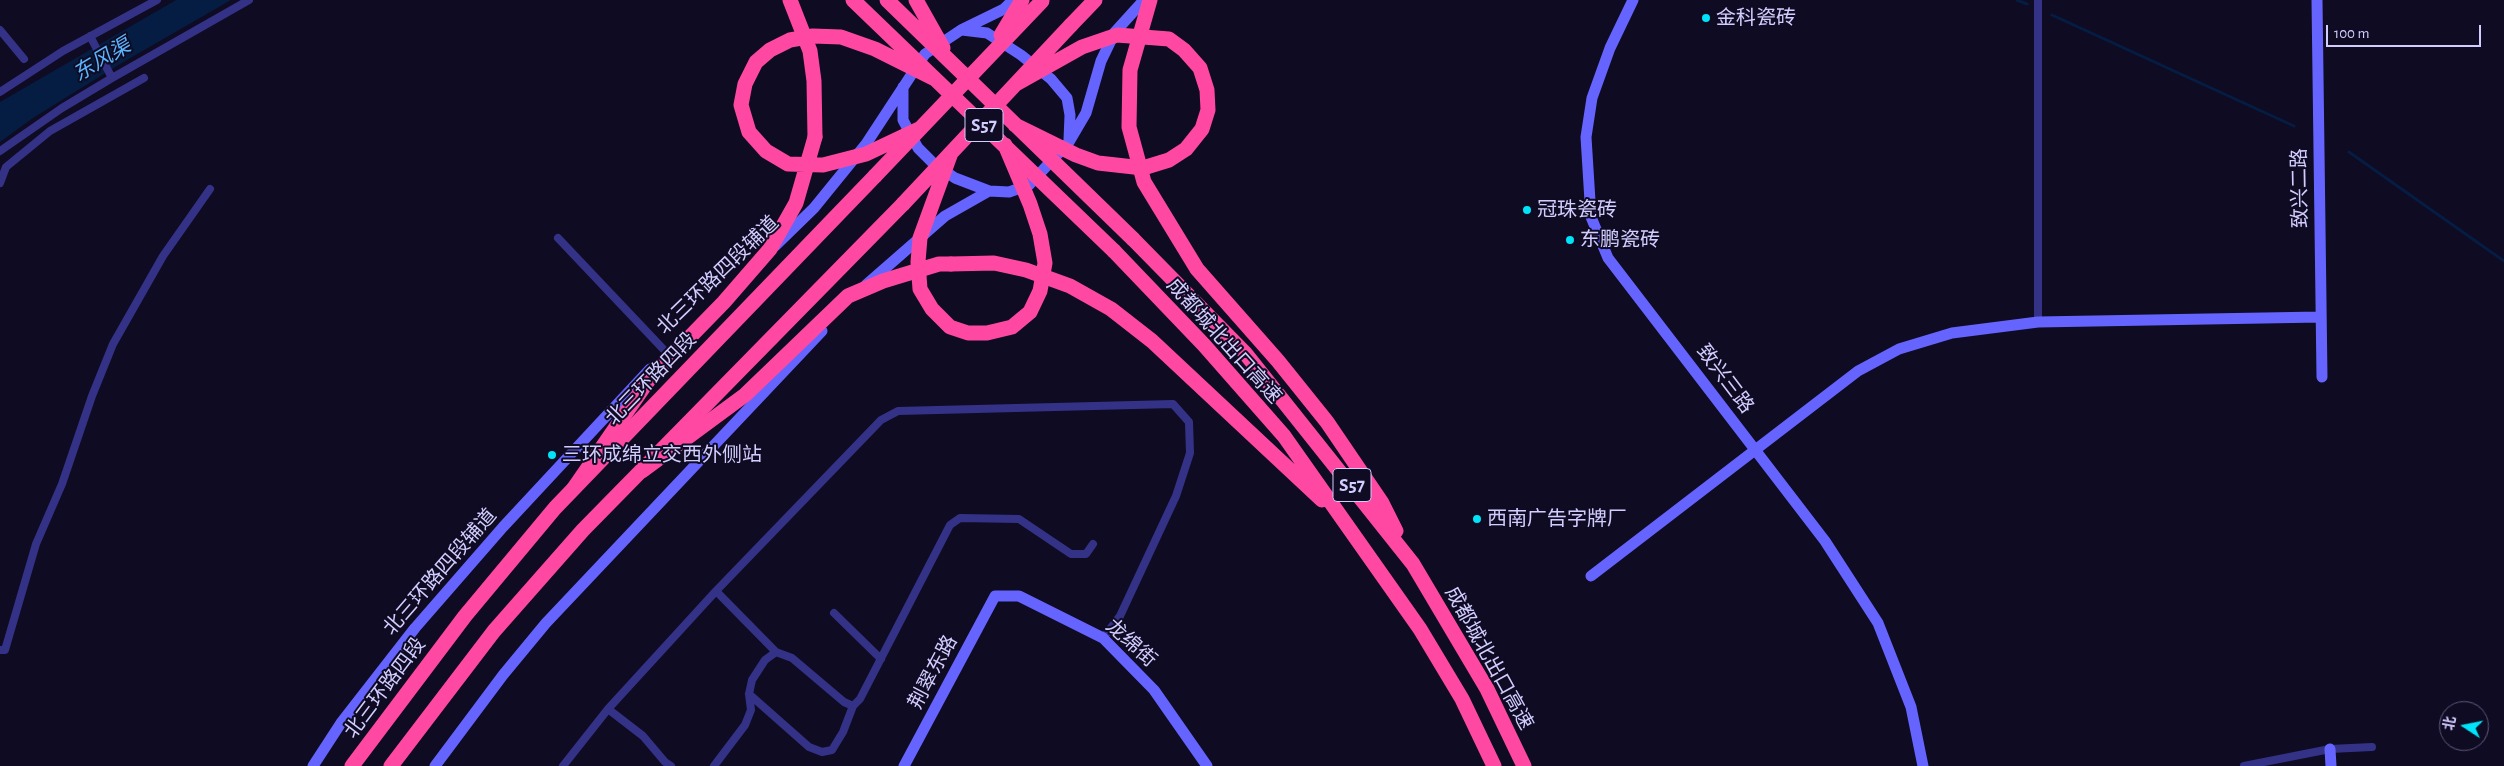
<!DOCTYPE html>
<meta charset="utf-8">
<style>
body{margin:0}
#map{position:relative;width:2504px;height:766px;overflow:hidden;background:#0f0b23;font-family:"Alegreya Sans","Noto Sans SC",sans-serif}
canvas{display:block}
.north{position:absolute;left:2439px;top:701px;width:50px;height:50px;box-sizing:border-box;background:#0f0b23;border:1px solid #5d597b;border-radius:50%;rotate:281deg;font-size:14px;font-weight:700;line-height:20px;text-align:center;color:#d2cdff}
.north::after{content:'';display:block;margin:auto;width:18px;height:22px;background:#00e3f8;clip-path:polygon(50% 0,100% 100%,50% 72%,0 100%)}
.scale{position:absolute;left:2326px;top:25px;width:155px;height:22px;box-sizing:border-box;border:2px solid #d2cdff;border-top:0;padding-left:6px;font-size:15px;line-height:18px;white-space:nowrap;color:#d2cdff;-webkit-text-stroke:4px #0f0b23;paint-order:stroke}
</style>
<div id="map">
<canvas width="2504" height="766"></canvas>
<div class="north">北</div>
<div class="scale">100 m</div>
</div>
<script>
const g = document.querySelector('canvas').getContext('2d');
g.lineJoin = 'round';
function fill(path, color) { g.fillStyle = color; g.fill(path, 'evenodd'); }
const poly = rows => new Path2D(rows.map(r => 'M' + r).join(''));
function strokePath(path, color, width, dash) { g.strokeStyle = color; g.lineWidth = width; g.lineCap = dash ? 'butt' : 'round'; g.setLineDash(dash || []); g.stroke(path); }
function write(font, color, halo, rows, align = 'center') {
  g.font = font + ' "Alegreya Sans","Noto Sans SC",sans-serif'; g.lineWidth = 4; g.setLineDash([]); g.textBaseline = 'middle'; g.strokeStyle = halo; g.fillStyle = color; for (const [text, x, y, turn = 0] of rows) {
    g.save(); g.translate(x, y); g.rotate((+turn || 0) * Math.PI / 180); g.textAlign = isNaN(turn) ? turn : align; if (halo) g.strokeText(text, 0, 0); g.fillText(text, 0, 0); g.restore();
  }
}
const water = poly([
 [176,0,231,0,120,64,33,118,0,142,0,102]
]);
const stream = poly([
 [2017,0,2027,4],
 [2052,15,2294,126],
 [2349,152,2504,261]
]);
const street = poly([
 [0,30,24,59],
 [90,36,112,78],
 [0,92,63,51,157,0],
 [0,151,62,108,112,78,249,0],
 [0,183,6,167,50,131,144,78],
 [558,238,666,352],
 [2038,322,2038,0],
 [716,591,776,652],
 [834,613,881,659],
 [0,650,5,650,36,544,62,484,92,396,113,344,163,256,210,189],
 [749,694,809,747,822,752,832,750,843,732,853,706],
 [608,709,643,736,665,762,671,766],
 [563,766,608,709,716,591,881,420,898,411,1173,404,1189,422,1190,453,1176,496,1120,616,1103,638],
 [714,766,745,725,751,710,749,694,752,680,765,660,776,652,792,658,844,702,853,706,860,699,950,525,960,518,1019,519,1071,554,1086,554,1093,544],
 [2244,766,2330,749,2372,747]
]);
const secondary = poly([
 [1633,0,1610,48,1592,98,1586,137,1591,217,1608,258,1825,541,1878,623,1911,707,1923,766],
 [2317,0,2322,377],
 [962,30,987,33,1021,55,1051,79,1067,98,1070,115,1069,140],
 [903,87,903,120,918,148,933,163,955,178,989,191],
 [775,246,814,208,866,144,925,54,961,30,1004,9,1013,0],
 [866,285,945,216,989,191,1009,192,1029,185,1069,142,1086,113,1101,61,1115,32,1144,0],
 [1591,576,1858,371,1899,349,1952,333,2038,322,2320,317],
 [2330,749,2331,766],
 [313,766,341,723,415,628,503,527,650,369],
 [435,766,503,675,546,623,822,331],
 [904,766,995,596,1019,596,1103,638,1154,690,1207,766]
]);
const highway = poly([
 [790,0,810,51,814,81,815,137],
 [1150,0,1130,70,1129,127,1144,182,1197,269,1278,361,1327,422,1382,503,1396,531],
 [1071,25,1095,0],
 [1133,239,1245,353,1413,564,1487,689,1524,766],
 [1114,251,1204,345,1284,436,1420,629,1462,699,1494,766],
 [951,264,994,263,1026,270,1070,286,1111,309,1152,341,1322,500],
 [352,766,465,616,555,508,875,176],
 [391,766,494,631,583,530,903,204]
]);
const highwayBridge = poly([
 [853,0,1114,251],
 [887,0,1133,239],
 [916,0,943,48],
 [1001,35,1022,0],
 [1015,125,1076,155,1098,163,1143,168,1169,160,1186,149,1202,129,1208,110,1207,90,1200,68,1184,50,1169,39,1117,35,1082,47,1016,84],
 [921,128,866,154,823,165,788,164,766,151,749,132,741,105,745,84,756,62,770,50,790,40,813,36,841,37,875,49,935,79],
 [951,153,920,238,918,262,920,289,932,309,950,327,968,333,987,333,1012,327,1030,312,1040,291,1045,263,1040,234,1030,204,1005,145],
 [875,176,1042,1],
 [903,204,1071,25],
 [642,471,745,395,848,296,883,281,939,264,951,264],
 [574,488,650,378,724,302,770,249,796,203,815,137]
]);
const markers = [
 [1706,18,5,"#00e3f8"],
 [1527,210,5,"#00e3f8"],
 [1570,240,5,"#00e3f8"],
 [552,455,5,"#00e3f8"],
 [1477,519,5,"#00e3f8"]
];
const shields = [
 [984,125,38],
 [1352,485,38]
];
const shieldNames = [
 ["S57",984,125],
 ["S57",1352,485]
];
const poiNames = [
 ["金科瓷砖",1716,18],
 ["冠珠瓷砖",1537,210],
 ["东鹏瓷砖",1580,240],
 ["三环成绵立交西外侧站",562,455],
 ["西南广告字牌厂",1487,519]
];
const streetNames = [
 ["致兴二路",2300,188,-91],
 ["北三环路四段辅道",718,275,-44],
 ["成都城北出口高速",1224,341,48],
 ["北三环路四段",651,379,-46],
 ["致兴三路",1725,379,53],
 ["北三环路四段辅道",440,572,-49],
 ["龙绵街",1131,643,42],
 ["成都城北出口高速",1489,658,61],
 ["荆翠东路",933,672,-62],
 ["北三环路四段",385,688,-53]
];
const waterNames = [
 ["东风渠",102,60,-31]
];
fill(water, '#051c43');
strokePath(stream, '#051c43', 3);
strokePath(street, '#343287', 8);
strokePath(secondary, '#6664ff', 11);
strokePath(highway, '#ff48a2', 15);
strokePath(highwayBridge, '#ff48a2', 15);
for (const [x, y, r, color] of markers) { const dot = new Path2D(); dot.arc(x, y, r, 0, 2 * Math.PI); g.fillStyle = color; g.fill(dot); strokePath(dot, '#0f0b23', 2); }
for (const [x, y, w] of shields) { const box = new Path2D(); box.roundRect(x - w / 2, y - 16.5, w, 33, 4); g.fillStyle = '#0f0b23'; g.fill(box); strokePath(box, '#d2cdff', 1); }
write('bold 19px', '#d2cdff', null, shieldNames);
write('20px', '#d2cdff', '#0f0b23', poiNames, 'left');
write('20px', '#d2cdff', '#0f0b23', streetNames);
write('italic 21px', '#5bb5ff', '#0f0b23', waterNames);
</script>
